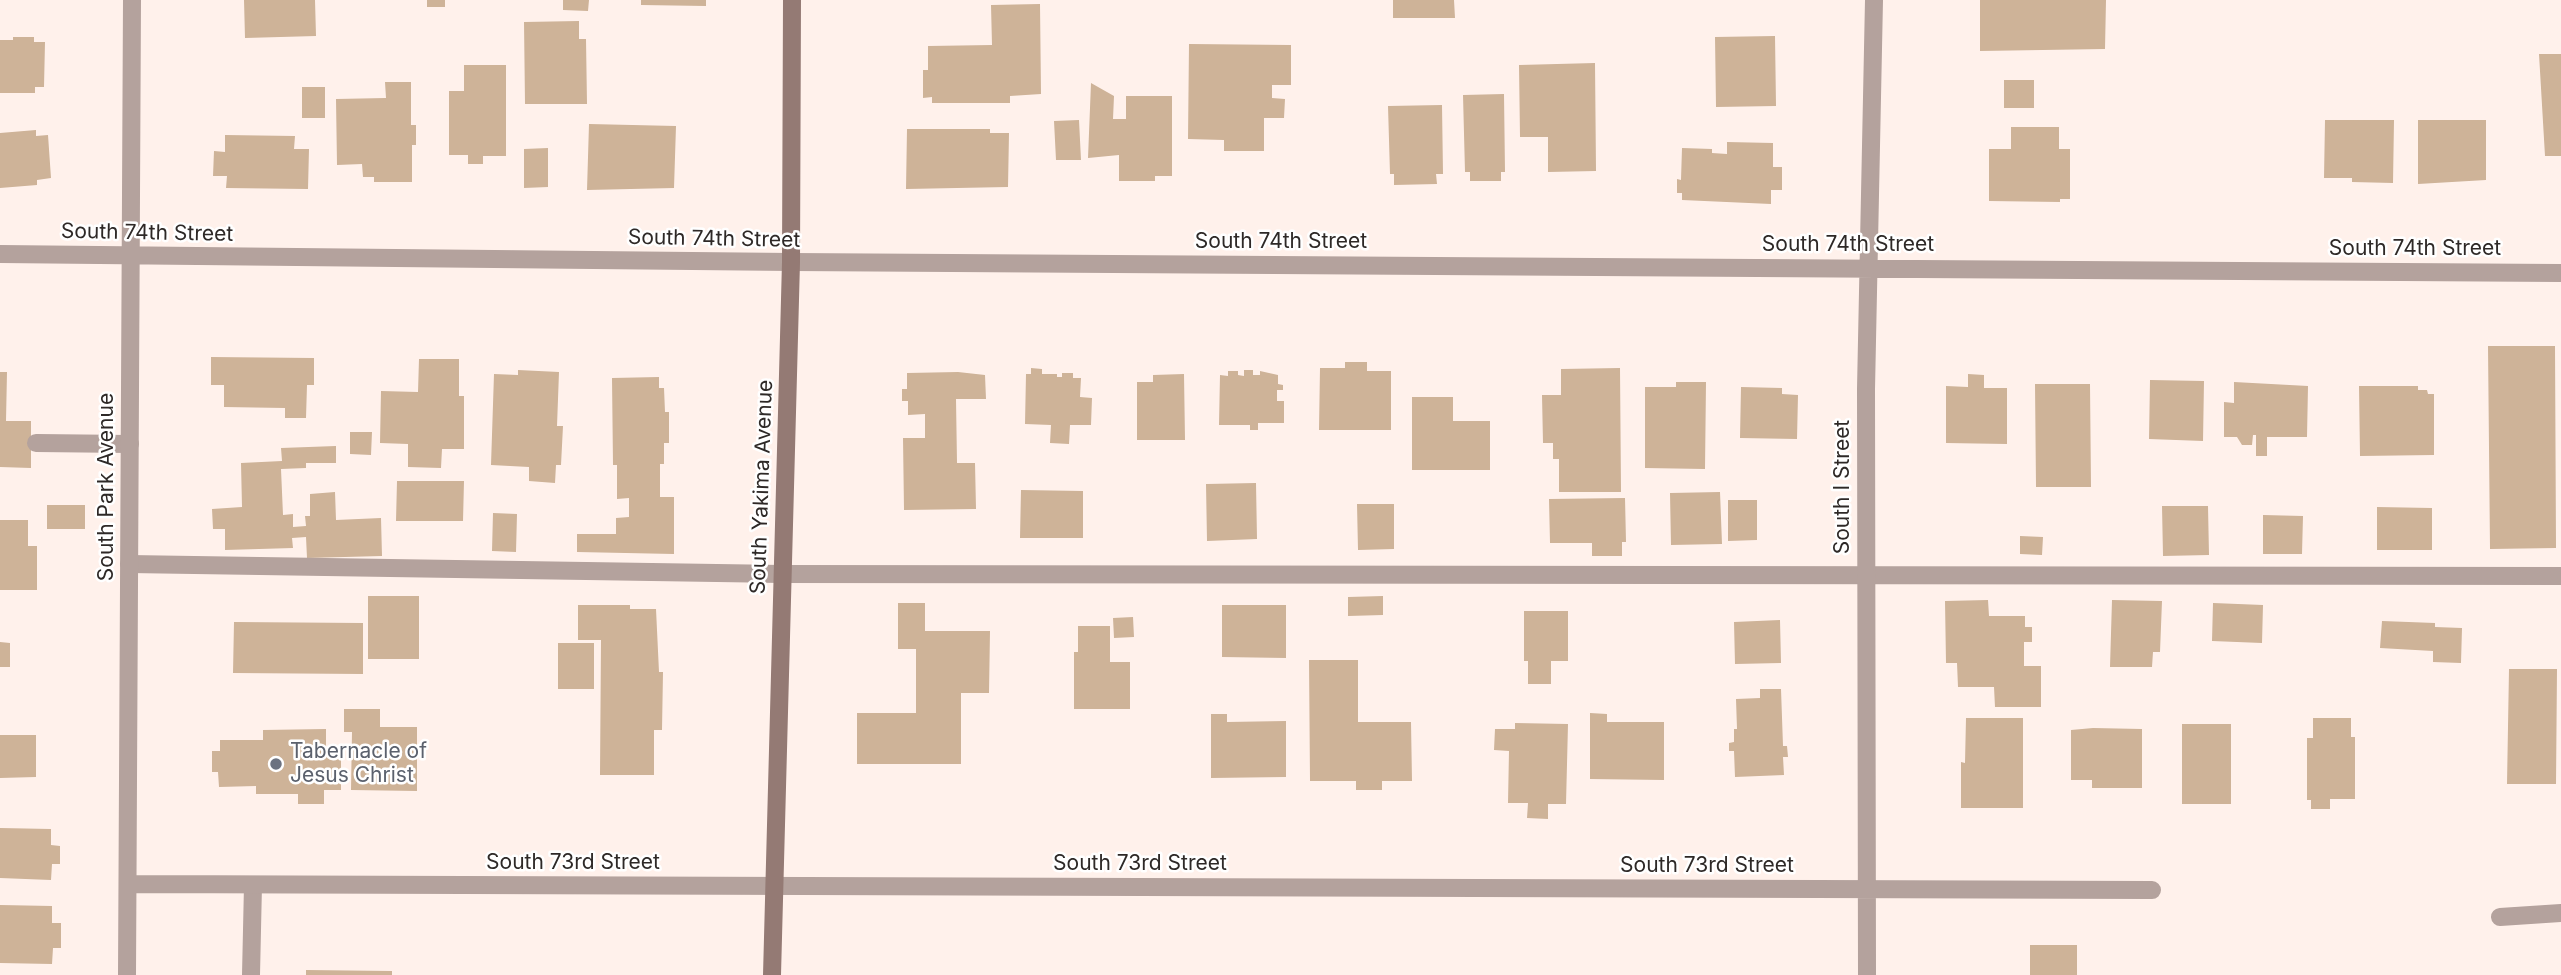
<!DOCTYPE html>
<style>
body{margin:0}
canvas{display:block;background:#fff1eb}
</style>
<canvas width="2561" height="975"></canvas>
<script>
const g = document.querySelector('canvas').getContext('2d');
g.lineJoin = 'round';
function fill(path, color) { g.fillStyle = color; g.fill(path, 'evenodd'); }
const poly = rows => new Path2D(rows.map(r => 'M' + r).join(''));
function strokePath(path, color, width, dash) { g.strokeStyle = color; g.lineWidth = width; g.lineCap = dash ? 'butt' : 'round'; g.setLineDash(dash || []); g.stroke(path); }
function write(font, color, halo, rows, align = 'center') {
  g.font = font + ' Inter,sans-serif'; g.lineWidth = 5; g.setLineDash([]); g.textBaseline = 'middle'; g.strokeStyle = halo; g.fillStyle = color; for (const [text, x, y, turn = 0] of rows) {
    g.save(); g.translate(x, y); g.rotate((+turn || 0) * Math.PI / 180); g.textAlign = isNaN(turn) ? turn : align; if (halo) g.strokeText(text, 0, 0); g.fillText(text, 0, 0); g.restore();
  }
}
const building = poly([
 [244,0,315,0,316,36,245,38],
 [427,0,445,0,445,7,427,7],
 [563,0,589,0,588,11,563,10],
 [641,0,706,0,706,6,641,5],
 [1393,0,1454,0,1455,18,1393,18],
 [1980,0,2106,0,2105,49,1980,51],
 [1040,4,1041,94,1010,96,1010,103,932,103,932,97,923,98,923,70,928,70,928,46,992,45,991,5],
 [579,21,579,39,586,39,587,104,525,104,524,22],
 [1775,36,1776,106,1716,107,1715,37],
 [13,37,34,37,34,42,45,42,44,87,35,87,35,93,0,93,0,40,13,40],
 [1189,44,1291,45,1291,85,1272,85,1272,98,1285,99,1284,118,1264,118,1264,151,1224,151,1224,140,1188,139],
 [2539,54,2561,54,2561,156,2545,156],
 [1595,63,1596,171,1548,172,1548,137,1520,137,1519,65],
 [464,65,506,65,506,156,483,156,483,164,468,164,468,155,449,155,449,91,464,91],
 [2004,80,2034,80,2034,108,2004,108],
 [385,82,411,82,411,125,416,125,416,145,412,145,412,182,374,182,374,177,363,177,362,164,337,165,336,99,386,98],
 [1091,83,1114,96,1113,119,1126,119,1126,96,1172,96,1172,176,1155,176,1155,181,1119,181,1119,155,1088,158],
 [302,87,325,87,325,118,302,118],
 [1504,94,1505,172,1501,172,1501,181,1470,181,1470,172,1465,172,1463,95],
 [1442,105,1443,174,1436,174,1437,184,1394,185,1394,174,1390,174,1388,106],
 [1079,120,1081,160,1056,160,1054,121],
 [2325,120,2394,120,2393,183,2352,182,2352,178,2324,178],
 [2418,120,2486,120,2486,180,2418,184],
 [589,124,676,126,674,188,587,190],
 [2011,127,2059,127,2059,149,2070,149,2070,199,2060,199,2060,202,1989,201,1989,149,2011,149],
 [907,129,990,129,990,133,1009,133,1008,187,906,189],
 [36,130,36,136,48,135,51,178,37,180,37,185,0,188,0,133],
 [225,135,295,136,294,149,309,149,308,189,226,188,227,176,213,176,214,151,225,152],
 [1727,142,1773,143,1773,167,1782,167,1782,190,1771,190,1771,204,1682,200,1682,193,1677,193,1677,179,1681,180,1682,148,1712,149,1712,153,1727,154],
 [548,148,548,187,524,188,524,149],
 [2488,346,2555,346,2556,548,2490,549],
 [211,357,314,358,314,385,307,385,306,418,285,418,285,408,224,407,224,385,211,385],
 [419,359,459,359,459,396,464,396,464,449,442,449,441,468,408,467,408,444,380,443,381,391,418,392],
 [1345,362,1367,362,1367,371,1391,371,1391,430,1319,430,1320,368,1345,368],
 [1031,368,1042,369,1042,374,1057,374,1057,377,1062,377,1062,373,1073,373,1073,378,1081,378,1080,397,1092,398,1091,425,1070,425,1069,444,1050,443,1051,425,1025,424,1026,374,1031,374],
 [1620,368,1621,492,1559,492,1559,459,1553,459,1553,443,1543,443,1542,395,1561,395,1561,369],
 [518,370,559,372,557,426,563,426,561,465,556,465,555,483,529,481,529,467,491,465,494,374,518,375],
 [1244,370,1253,370,1253,375,1260,375,1260,371,1278,375,1278,384,1283,385,1283,390,1277,390,1277,401,1284,401,1284,423,1258,423,1258,430,1250,430,1250,425,1219,425,1220,375,1228,376,1228,371,1238,371,1238,375,1244,376],
 [0,372,7,372,6,421,31,421,31,468,0,467],
 [958,372,985,375,986,399,956,399,957,463,975,463,976,509,904,510,903,438,925,438,925,414,908,415,908,401,902,401,902,389,907,389,907,373],
 [1184,374,1185,440,1137,440,1137,382,1153,382,1153,375],
 [1968,374,1984,375,1984,388,2007,388,2007,444,1946,443,1946,386,1968,387],
 [659,377,659,388,664,388,665,412,669,412,669,443,664,443,664,464,660,464,660,497,674,497,674,554,577,552,577,534,616,534,616,518,629,517,629,498,617,499,617,465,613,465,612,378],
 [2150,380,2204,381,2203,441,2149,439],
 [1676,382,1706,382,1705,469,1645,468,1645,387,1676,387],
 [2234,382,2308,386,2307,437,2267,437,2267,456,2256,456,2256,435,2253,435,2252,445,2242,445,2237,437,2224,437,2224,402,2234,403],
 [2035,384,2090,384,2091,487,2036,487],
 [2359,386,2418,386,2418,390,2427,390,2428,394,2434,394,2434,455,2360,456],
 [1741,387,1782,388,1782,394,1798,395,1797,439,1740,438],
 [1412,397,1453,397,1453,421,1490,421,1490,470,1412,470],
 [350,432,372,432,371,455,350,454],
 [336,446,336,463,306,463,306,468,281,469,283,515,293,514,293,527,306,526,305,516,310,516,310,494,335,492,336,520,381,518,382,556,307,558,306,537,292,538,293,548,225,550,225,529,213,529,212,509,242,507,241,463,282,461,281,448],
 [397,481,464,481,463,521,396,521],
 [1256,483,1257,539,1207,541,1206,484],
 [1021,490,1083,491,1083,538,1020,538],
 [1720,492,1722,544,1671,545,1670,493],
 [1625,498,1626,542,1622,542,1622,556,1592,556,1592,543,1550,543,1549,499],
 [1728,500,1757,500,1757,540,1728,541],
 [1357,504,1394,504,1394,549,1358,550],
 [47,505,85,505,85,529,47,529],
 [2162,506,2208,506,2209,555,2163,556],
 [2377,507,2432,508,2432,550,2377,550],
 [493,513,517,514,516,552,492,551],
 [2263,515,2303,516,2302,554,2263,554],
 [0,520,28,520,28,546,37,546,37,590,0,590],
 [2020,536,2043,537,2042,555,2020,554],
 [368,596,419,596,419,659,368,659],
 [1383,596,1383,615,1348,616,1348,597],
 [1988,600,1989,616,2025,616,2025,627,2032,627,2032,642,2024,642,2024,666,2041,666,2041,707,1995,707,1994,687,1958,687,1957,663,1946,663,1945,601],
 [2112,600,2162,601,2160,652,2153,652,2152,667,2110,667],
 [898,603,925,603,925,631,990,631,989,693,961,693,961,764,857,764,857,713,916,713,916,649,898,649],
 [2213,603,2263,605,2262,643,2212,641],
 [578,605,630,605,630,609,656,609,659,672,663,672,662,730,654,730,654,775,600,775,601,640,578,640],
 [1222,605,1286,605,1286,658,1222,657],
 [1524,611,1568,611,1568,661,1551,661,1551,684,1528,684,1528,661,1524,661],
 [1133,617,1134,637,1114,638,1113,618],
 [1780,620,1781,663,1735,664,1734,622],
 [2382,621,2435,623,2435,627,2462,628,2461,663,2433,662,2433,651,2380,648],
 [234,622,363,623,363,674,233,673],
 [1078,626,1110,626,1110,662,1130,662,1130,709,1074,709,1074,652,1078,652],
 [0,642,10,643,10,667,0,667],
 [558,643,594,643,594,689,558,689],
 [1309,660,1358,660,1358,722,1411,722,1412,781,1382,781,1382,790,1356,790,1356,781,1310,781],
 [2509,669,2557,669,2556,784,2507,784],
 [1760,689,1781,689,1783,746,1787,746,1788,757,1783,757,1784,775,1735,777,1734,751,1729,751,1729,743,1734,742,1734,729,1737,729,1736,699,1760,698],
 [344,709,380,709,380,727,417,727,417,791,351,790,352,732,344,732],
 [1590,713,1607,714,1607,722,1664,722,1664,780,1590,779],
 [1211,714,1227,714,1227,722,1286,721,1286,777,1211,778],
 [1966,718,2023,718,2023,808,1961,808,1961,762,1965,763],
 [2313,718,2351,718,2351,737,2355,737,2355,799,2330,799,2330,809,2311,809,2311,800,2307,800,2307,738,2313,738],
 [1515,723,1568,724,1566,804,1548,804,1548,819,1527,818,1528,803,1508,803,1509,751,1494,750,1495,729,1515,729],
 [2182,724,2231,724,2231,804,2182,804],
 [2093,728,2142,729,2142,788,2092,788,2092,780,2071,780,2071,730],
 [326,729,326,757,341,757,341,790,324,790,324,804,298,804,298,794,256,794,256,786,219,787,218,772,212,772,212,751,220,751,220,740,263,740,263,730],
 [0,735,36,735,36,777,0,778],
 [0,828,51,829,51,845,60,846,60,864,52,864,51,880,0,878],
 [0,905,52,906,52,923,61,923,61,948,53,948,52,964,0,963],
 [2030,945,2077,945,2077,975,2030,975],
 [306,970,392,971,392,975,306,975]
]);
const service = poly([
 [36,443,130,444],
 [129,564,782,574,2561,576],
 [2500,917,2561,913],
 [251,975,253,885]
]);
const minor = poly([
 [0,254,791,262,2561,273],
 [128,884,2152,890],
 [127,975,132,0],
 [1867,975,1866,389,1874,0]
]);
const secondary = poly([
 [772,975,791,262,792,0]
]);
const markers = [
 [276,764,7,"#6b7280"]
];
const streetNames = [
 ["South 74th Street",147,233,1],
 ["South 74th Street",714,239,1],
 ["South 74th Street",1281,242],
 ["South 74th Street",1848,245],
 ["South 74th Street",2415,249],
 ["South Park Avenue",107,487,-90],
 ["South Yakima Avenue",762,487,-88],
 ["South I Street",1843,487,-90],
 ["South 73rd Street",573,863],
 ["South 73rd Street",1140,864],
 ["South 73rd Street",1707,866]
];
const worshipNames = [
 ["Tabernacle of",290,752],
 ["Jesus Christ",290,776]
];
fill(building, '#ceb398');
strokePath(service, '#b4a29d', 18);
strokePath(minor, '#b4a29d', 18);
strokePath(secondary, '#947a74', 18);
for (const [x, y, r, color] of markers) { const dot = new Path2D(); dot.arc(x, y, r, 0, 2 * Math.PI); g.fillStyle = color; g.fill(dot); strokePath(dot, '#fff', 2.5); }
write('21px', '#2e2927', '#fff', streetNames);
write('21px', '#5b616d', '#fff', worshipNames, 'left');
</script>
